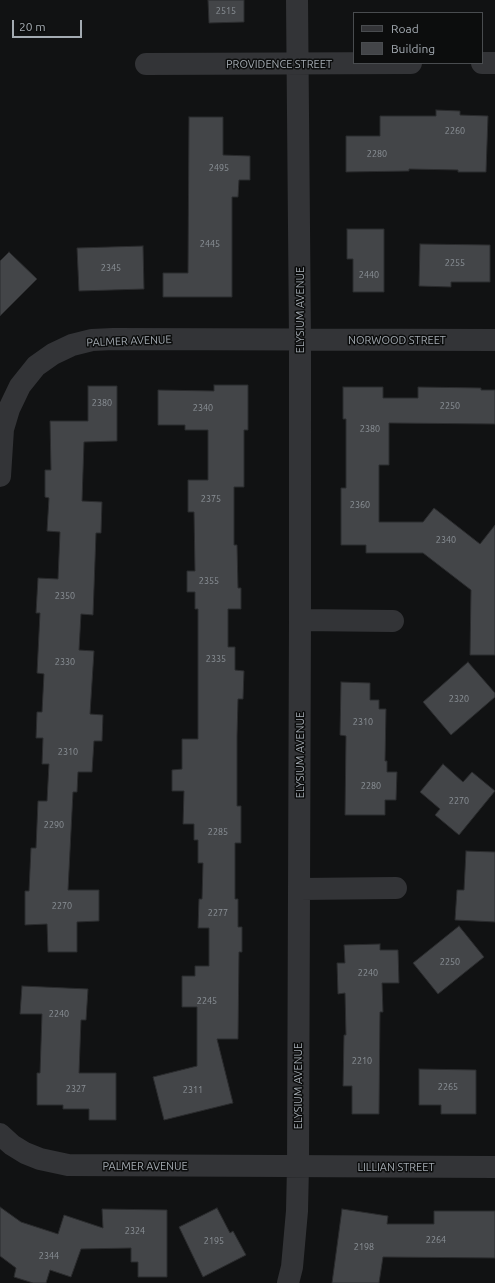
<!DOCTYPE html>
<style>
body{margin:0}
#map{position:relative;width:495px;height:1283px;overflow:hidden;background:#111213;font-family:Ubuntu,sans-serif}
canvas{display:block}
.legend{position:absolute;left:353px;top:12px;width:130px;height:52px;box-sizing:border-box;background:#0c0d0d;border:1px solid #494c4f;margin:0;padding:5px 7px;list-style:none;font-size:12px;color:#a4abb2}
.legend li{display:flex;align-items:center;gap:8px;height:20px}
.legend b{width:20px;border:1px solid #494c4f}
.scale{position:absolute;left:12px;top:20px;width:70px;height:18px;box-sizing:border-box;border:2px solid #a4abb2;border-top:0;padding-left:5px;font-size:12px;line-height:14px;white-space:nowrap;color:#a4abb2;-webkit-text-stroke:3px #0c0d0d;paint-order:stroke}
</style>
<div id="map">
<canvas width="495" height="1283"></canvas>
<ul class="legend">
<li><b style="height:5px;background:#333437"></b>Road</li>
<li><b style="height:11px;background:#434548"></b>Building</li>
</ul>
<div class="scale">20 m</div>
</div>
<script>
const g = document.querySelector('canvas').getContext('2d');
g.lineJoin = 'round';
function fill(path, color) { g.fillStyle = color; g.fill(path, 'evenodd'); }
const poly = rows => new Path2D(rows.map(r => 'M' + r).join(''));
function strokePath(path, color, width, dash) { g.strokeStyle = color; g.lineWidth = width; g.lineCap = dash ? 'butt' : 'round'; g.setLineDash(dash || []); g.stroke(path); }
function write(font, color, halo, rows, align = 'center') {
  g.font = font + ' Ubuntu,sans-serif'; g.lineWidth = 3; g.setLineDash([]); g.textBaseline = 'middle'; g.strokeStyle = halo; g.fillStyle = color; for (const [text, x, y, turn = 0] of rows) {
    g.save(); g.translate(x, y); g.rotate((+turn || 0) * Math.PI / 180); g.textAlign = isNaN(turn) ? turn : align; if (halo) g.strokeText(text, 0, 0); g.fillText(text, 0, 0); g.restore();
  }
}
const building = poly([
 [208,0,244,0,244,22,209,23,208,0],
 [436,110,460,111,460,115,488,116,486,172,458,172,458,170,409,169,409,171,346,172,346,136,380,136,380,116,436,116,436,110],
 [189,117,223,117,223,155,250,156,250,180,239,180,238,197,232,197,232,297,163,297,163,273,188,273,189,117],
 [347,229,384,229,384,292,353,292,353,259,347,259,347,229],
 [420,244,490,245,490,282,451,282,451,287,419,286,420,244],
 [143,246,144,289,79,291,77,248,143,246],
 [9,252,37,279,0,316,0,261,9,252],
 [214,385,248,385,248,430,244,430,244,487,234,487,234,545,237,545,238,588,241,588,241,609,228,609,228,647,235,647,235,670,244,671,243,699,238,699,237,736,237,806,241,806,241,843,235,843,235,899,238,899,238,927,242,927,242,952,239,952,238,1039,217,1039,233,1103,164,1120,153,1077,197,1066,197,1007,182,1007,182,976,195,976,195,966,209,966,209,928,198,928,199,899,202,899,203,863,198,863,198,840,194,840,194,824,183,824,184,791,172,791,172,770,182,769,182,739,198,739,198,609,195,609,195,592,187,592,187,571,195,571,194,512,188,512,188,480,208,480,208,430,185,430,185,425,158,425,158,390,214,391,214,385],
 [88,386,117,386,117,441,84,442,82,501,102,502,101,533,96,533,93,615,81,614,79,650,94,651,90,714,103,715,102,741,94,741,92,772,78,772,77,792,73,792,68,890,99,890,99,921,77,922,77,952,48,952,47,924,25,925,25,891,29,891,31,848,36,848,38,801,47,801,49,764,42,764,43,738,36,738,37,712,42,712,44,674,37,673,40,613,36,613,38,578,58,579,60,532,47,531,49,498,45,497,45,470,51,470,50,421,88,421,88,386],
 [343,387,383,387,383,398,418,398,418,387,481,388,481,390,495,390,495,424,389,423,389,465,379,465,379,522,423,522,434,508,480,544,495,525,495,655,470,655,471,590,423,553,366,553,366,545,341,545,341,488,346,488,346,419,343,419,343,387],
 [468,662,495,693,495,697,451,735,423,702,468,662],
 [341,682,370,683,370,700,379,700,379,709,386,709,385,761,387,761,387,772,397,772,396,800,385,800,385,815,345,815,346,736,340,735,341,682],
 [443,764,463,782,472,772,495,791,459,835,435,815,440,809,420,792,443,764],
 [466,851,495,852,495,922,455,920,457,890,464,890,466,851],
 [459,926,484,957,438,994,413,963,459,926],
 [380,944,380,950,398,950,399,983,382,983,383,1012,380,1012,379,1114,352,1114,352,1086,343,1086,344,1035,346,1035,345,993,338,994,337,963,345,963,344,945,380,944],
 [22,986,88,989,86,1020,81,1020,79,1073,116,1073,116,1120,89,1120,89,1109,63,1109,63,1105,37,1105,37,1073,40,1073,42,1014,20,1014,22,986],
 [419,1069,476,1070,476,1114,441,1114,441,1105,419,1105,419,1069],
 [0,1207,21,1222,58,1234,64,1215,103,1228,102,1209,167,1210,167,1277,138,1277,138,1262,131,1262,131,1248,81,1249,71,1277,50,1270,46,1283,33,1283,14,1277,16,1268,0,1256,0,1207],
 [217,1208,230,1233,233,1231,246,1255,203,1277,179,1227,217,1208],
 [342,1209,388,1216,387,1224,434,1224,434,1211,495,1211,495,1258,383,1257,379,1283,332,1283,342,1209]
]);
const minor = poly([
 [482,63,495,63],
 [146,64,411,63],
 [0,476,3,429,9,409,20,386,36,366,53,354,72,345,92,340,113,339,495,340],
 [300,620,393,621],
 [300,889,396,888],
 [0,1134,12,1145,25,1153,40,1159,68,1165,495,1167],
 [288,1283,292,1267,297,1211,298,1166,300,620,300,341,297,0]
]);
const numberNames = [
 ["2515",226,11],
 ["2260",455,131],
 ["2280",377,154],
 ["2495",219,168],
 ["2445",210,244],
 ["2255",455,263],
 ["2345",111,268],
 ["2440",369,275],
 ["2380",102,403],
 ["2250",450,406],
 ["2340",203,408],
 ["2380",370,429],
 ["2375",211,499],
 ["2360",360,505],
 ["2340",446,540],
 ["2355",209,581],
 ["2350",65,596],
 ["2335",216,659],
 ["2330",65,662],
 ["2320",459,699],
 ["2310",363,722],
 ["2310",68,752],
 ["2280",371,786],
 ["2270",459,801],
 ["2290",54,825],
 ["2285",218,832],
 ["2270",62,906],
 ["2277",218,913],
 ["2250",450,962],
 ["2240",368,973],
 ["2245",207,1001],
 ["2240",59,1014],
 ["2210",362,1061],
 ["2265",448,1087],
 ["2327",76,1089],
 ["2311",193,1090],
 ["2324",135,1231],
 ["2264",436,1240],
 ["2195",214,1241],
 ["2198",364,1247],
 ["2344",49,1256]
];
const streetNames = [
 ["PROVIDENCE STREET",279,64],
 ["ELYSIUM AVENUE",300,310,-90],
 ["NORWOOD STREET",397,340],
 ["PALMER AVENUE",129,341,-2],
 ["ELYSIUM AVENUE",300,755,-90],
 ["ELYSIUM AVENUE",298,1086,-90],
 ["PALMER AVENUE",145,1166],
 ["LILLIAN STREET",396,1167]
];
fill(building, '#434548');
strokePath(building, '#2b2c2e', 1);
strokePath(minor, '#333437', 22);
write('9px', '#8c9298', null, numberNames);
write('11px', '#a4abb2', '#0c0d0d', streetNames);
</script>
